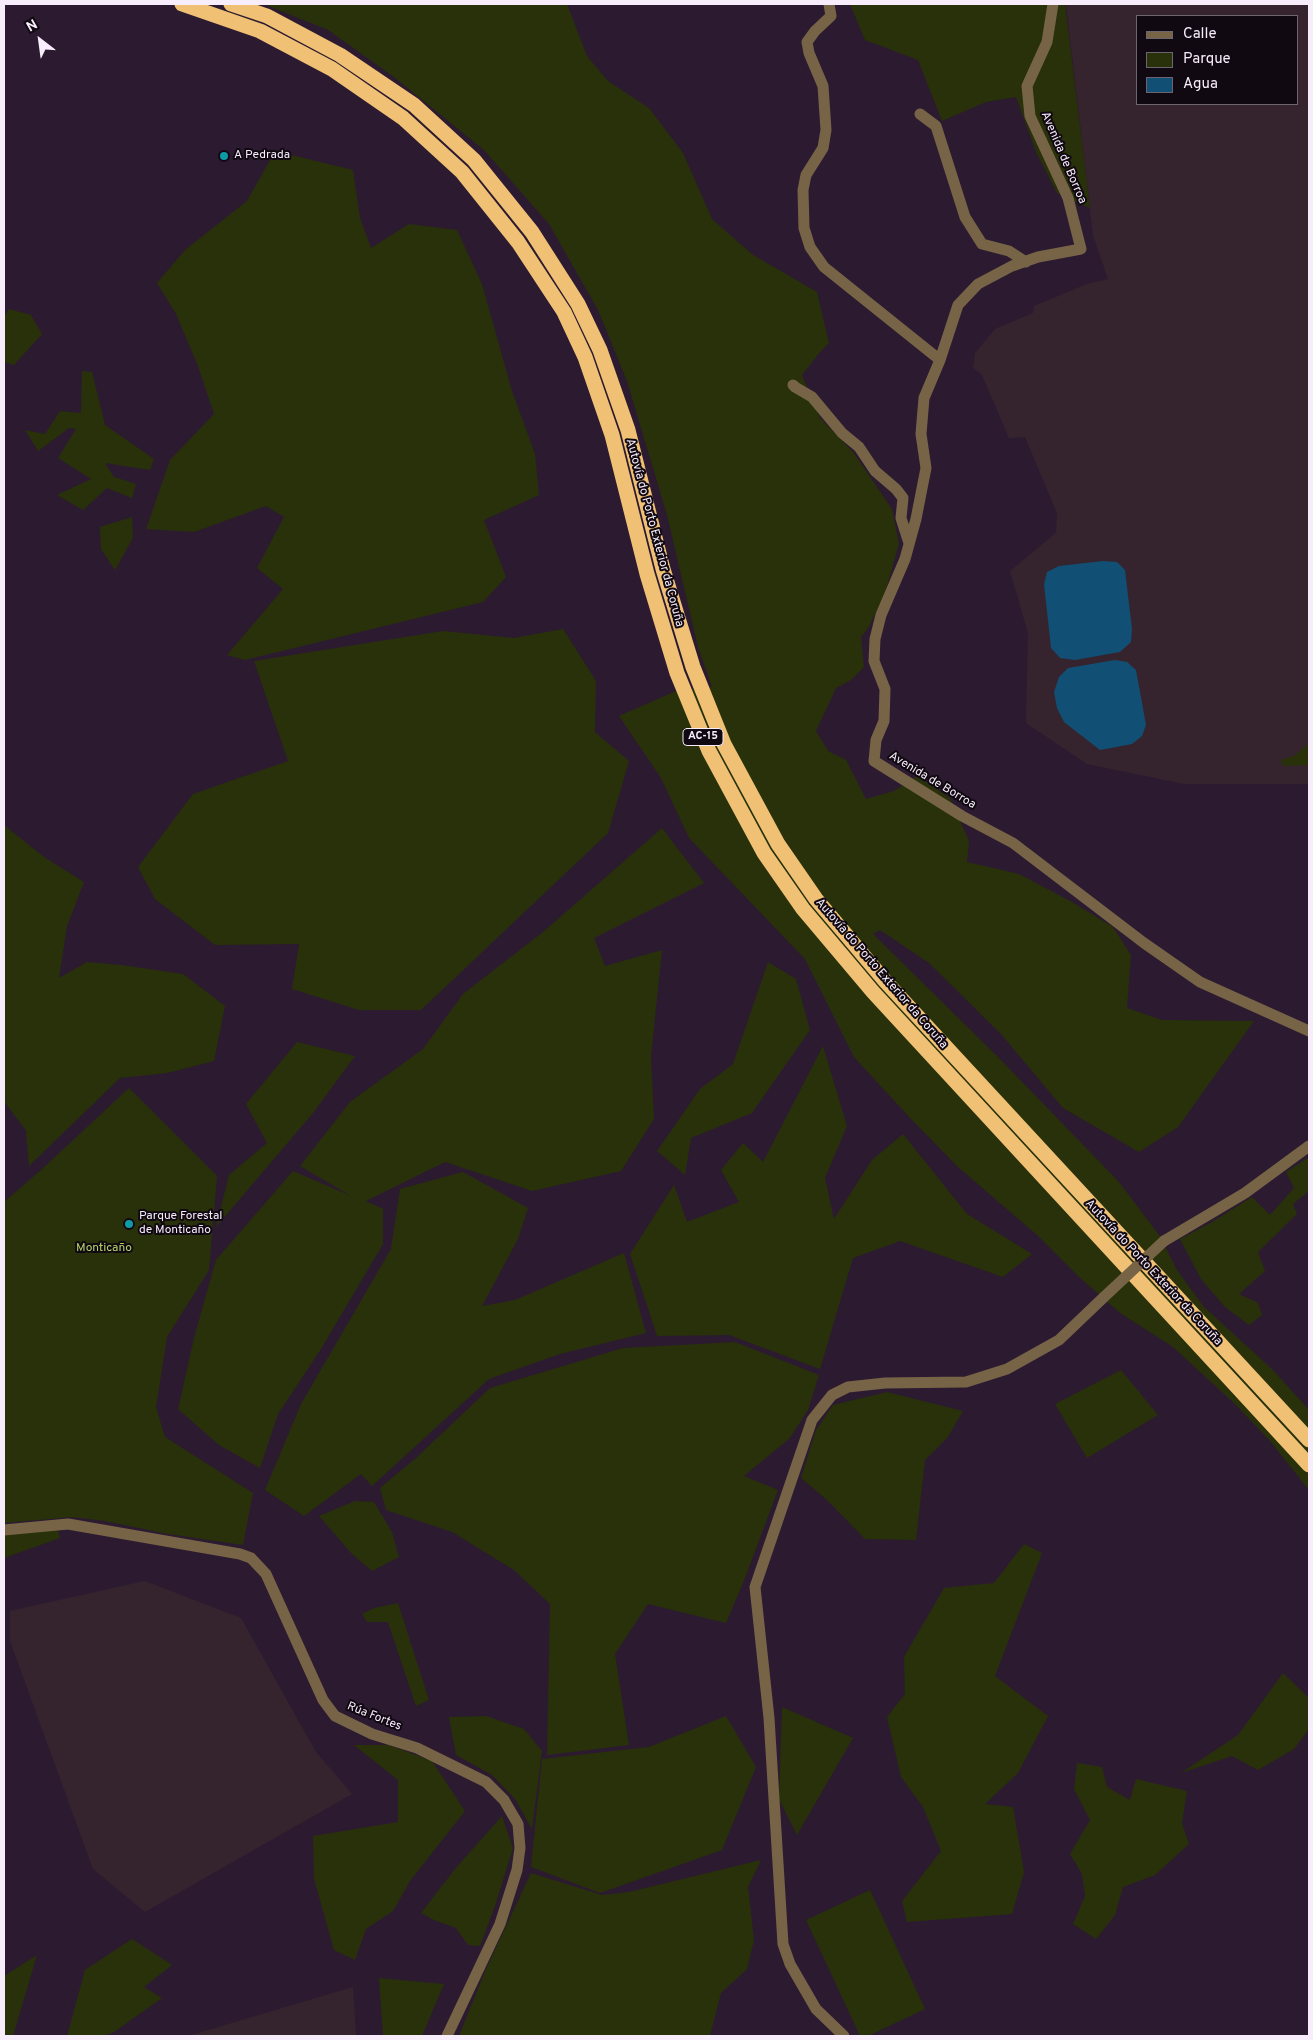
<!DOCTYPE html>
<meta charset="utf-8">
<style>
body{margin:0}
#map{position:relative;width:1313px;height:2040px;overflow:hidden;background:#2c1b30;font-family:Overpass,sans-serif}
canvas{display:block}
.frame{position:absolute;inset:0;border:5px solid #f8edfb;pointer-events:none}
.legend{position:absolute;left:1136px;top:15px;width:162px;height:90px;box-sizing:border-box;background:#100912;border:1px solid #6d646f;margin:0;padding:6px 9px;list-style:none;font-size:15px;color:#f8edfb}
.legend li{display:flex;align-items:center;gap:10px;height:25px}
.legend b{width:25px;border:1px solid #6d646f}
.north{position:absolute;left:15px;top:15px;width:50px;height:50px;-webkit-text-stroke:4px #100912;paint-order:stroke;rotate:330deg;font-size:14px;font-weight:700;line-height:20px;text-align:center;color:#f8edfb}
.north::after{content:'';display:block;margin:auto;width:18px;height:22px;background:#f8edfb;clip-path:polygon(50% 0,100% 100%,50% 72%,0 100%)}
</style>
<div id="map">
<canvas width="1313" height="2040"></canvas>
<div class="frame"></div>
<ul class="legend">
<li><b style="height:6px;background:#776447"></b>Calle</li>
<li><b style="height:14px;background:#283109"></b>Parque</li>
<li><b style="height:14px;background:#124f74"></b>Agua</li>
</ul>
<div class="north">N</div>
</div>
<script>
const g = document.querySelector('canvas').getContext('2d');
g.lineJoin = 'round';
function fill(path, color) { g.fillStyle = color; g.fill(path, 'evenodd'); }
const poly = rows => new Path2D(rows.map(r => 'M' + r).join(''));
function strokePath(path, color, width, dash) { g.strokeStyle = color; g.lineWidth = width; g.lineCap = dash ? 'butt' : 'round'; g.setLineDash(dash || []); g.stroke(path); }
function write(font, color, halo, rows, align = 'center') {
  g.font = font + ' Overpass,sans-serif'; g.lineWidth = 4; g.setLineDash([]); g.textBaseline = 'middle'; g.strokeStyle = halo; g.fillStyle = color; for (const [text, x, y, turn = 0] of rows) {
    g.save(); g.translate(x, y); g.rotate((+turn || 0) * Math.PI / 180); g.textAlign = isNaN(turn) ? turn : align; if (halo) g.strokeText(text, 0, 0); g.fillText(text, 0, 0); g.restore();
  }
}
const industrial = poly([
 [1066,4,1309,4,1309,784,1184,784,1087,764,1026,723,1028,633,1010,571,1056,533,1057,513,1025,437,1009,438,982,375,973,368,975,353,995,329,1033,313,1034,306,1087,284,1108,279,1093,235],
 [1137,16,1297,16,1297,104,1137,104],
 [145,1581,241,1618,316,1752,352,1794,145,1912,93,1869,10,1641,10,1611],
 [353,1987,356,2036,188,2036]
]);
const green = poly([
 [264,4,567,4,587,56,608,81,649,108,683,153,712,219,753,255,817,292,829,343,820,352,802,375,820,418,853,452,892,509,899,544,884,596,868,628,861,637,864,667,851,680,836,688,816,731,828,751,846,760,866,799,894,791,917,776,950,798,969,841,967,862,1019,874,1072,902,1113,927,1131,955,1127,1008,1162,1020,1254,1021,1178,1127,1139,1152,1063,1108,1001,1034,929,963,880,930,873,934,999,1058,1119,1182,1159,1235,1177,1270,1204,1307,1272,1369,1309,1410,1309,1490,1270,1441,1236,1405,1173,1347,1120,1313,1079,1277,1037,1235,958,1167,911,1119,854,1057,805,959,689,838,661,778,619,716,676,691,712,687,698,647,667,515,627,381,598,310,549,224,484,150,394,77,328,30],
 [850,4,1065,4,1090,208,1057,193,1036,152,1016,97,986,102,942,121,918,60,865,40],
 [275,151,353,170,360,218,371,248,409,224,457,230,482,284,512,391,535,454,539,495,484,520,506,577,483,602,245,660,227,655,283,589,257,568,284,517,266,506,194,532,146,529,170,460,214,414,198,366,176,314,157,283,185,250,247,201],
 [9,309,31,315,42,334,14,365,4,362,4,317],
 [82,371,92,372,105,425,154,459,150,470,105,463,114,477,136,484,132,498,107,488,83,510,57,495,91,479,58,458,76,429,69,428,38,451,25,430,45,434,60,411,81,413],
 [132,517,133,538,115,570,101,549,100,527],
 [563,629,596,681,595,732,629,761,608,833,421,1010,359,1010,292,989,299,944,215,945,155,899,138,867,193,794,288,761,254,661,443,631,514,638],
 [1309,743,1309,765,1283,766,1281,760,1294,756],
 [4,825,44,857,84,882,67,926,59,978,87,962,121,965,183,974,225,1006,214,1061,167,1073,120,1078,29,1166,26,1131,4,1101],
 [662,828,704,883,594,938,605,966,662,950,651,1056,654,1119,621,1171,532,1191,445,1162,366,1201,383,1209,383,1244,321,1349,278,1414,260,1468,219,1445,178,1409,195,1334,216,1260,293,1171,351,1196,300,1166,350,1102,423,1049,463,994,543,932],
 [768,962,796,979,810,1030,752,1113,691,1138,685,1175,657,1151,700,1089,733,1064],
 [297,1042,355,1056,313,1113,216,1227,229,1175,267,1143,246,1104],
 [823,1046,847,1126,825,1178,834,1219,872,1160,903,1134,967,1214,1032,1254,1003,1277,900,1241,853,1258,820,1369,729,1335,657,1336,630,1254,674,1185,687,1222,739,1202,721,1170,743,1143,763,1162],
 [129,1088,217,1176,209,1270,167,1337,156,1407,165,1437,253,1493,243,1545,168,1534,105,1521,72,1517,4,1523,4,1202,41,1170],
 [1309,1157,1309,1191,1293,1204,1297,1214,1258,1252,1265,1271,1239,1294,1258,1303,1262,1315,1249,1325,1225,1307,1201,1279,1180,1239,1212,1222,1252,1197,1270,1215,1294,1188,1286,1172],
 [463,1172,528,1208,518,1239,482,1306,515,1300,624,1253,646,1333,560,1354,489,1379,372,1486,361,1474,304,1516,265,1490,301,1404,391,1249,400,1189],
 [735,1342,819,1375,808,1410,790,1438,744,1476,778,1490,745,1578,726,1623,648,1604,615,1654,629,1745,547,1755,550,1604,514,1570,452,1532,386,1510,380,1488,416,1458,490,1388,623,1348],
 [1121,1370,1158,1415,1087,1458,1055,1404],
 [887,1392,963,1411,948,1437,925,1460,916,1540,865,1539,827,1500,801,1478,816,1430,833,1405],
 [355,1501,374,1502,392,1532,399,1557,372,1571,352,1554,319,1516],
 [57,1527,60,1538,4,1558,4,1535],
 [1024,1544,1042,1553,995,1676,1048,1716,1018,1773,985,1804,1013,1807,1024,1872,1012,1914,907,1922,902,1901,941,1851,923,1807,901,1777,887,1717,905,1694,904,1657,944,1588,994,1583],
 [398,1603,429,1700,416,1706,388,1622,367,1622,362,1614,374,1608],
 [1283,1673,1309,1698,1309,1729,1294,1749,1258,1770,1232,1756,1181,1773,1238,1735],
 [782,1707,853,1738,797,1835,779,1799],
 [486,1716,524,1729,542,1751,532,1829,515,1799,492,1775,456,1755,449,1717],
 [726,1716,756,1767,722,1850,600,1893,531,1867,542,1759,649,1747],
 [354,1745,389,1745,432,1761,465,1811,410,1881,393,1911,366,1929,355,1960,334,1950,314,1879,313,1836,398,1822,398,1780],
 [1077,1763,1102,1767,1107,1787,1130,1800,1136,1779,1187,1791,1182,1823,1189,1844,1155,1875,1123,1887,1115,1915,1096,1939,1073,1924,1085,1896,1082,1874,1070,1854,1090,1820,1074,1789],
 [502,1816,513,1848,495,1906,480,1946,468,1945,456,1928,434,1920,421,1913,455,1869],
 [761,1860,748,1887,754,1940,747,1969,721,1993,710,2036,459,2036,486,1969,531,1873,602,1895,629,1892],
 [870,1890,925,2009,868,2036,860,2036,806,1920],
 [132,1939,172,1965,144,1987,162,1998,114,2032,104,2036,67,2036,85,1970],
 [37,1955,13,2036,4,2036,4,1976],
 [379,1978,444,1984,422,2036,383,2036]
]);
const water = poly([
 [1103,561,1117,562,1125,570,1132,629,1131,642,1120,652,1075,660,1060,658,1051,648,1044,584,1047,572,1059,566],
 [1115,660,1127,662,1136,670,1146,725,1142,736,1132,744,1100,750,1064,722,1057,708,1054,692,1059,677,1068,668]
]);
const minor = poly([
 [829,4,831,16,815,31,807,42,809,53,823,86,826,130,823,148,806,175,803,190,804,228,810,247,824,267,940,360],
 [1053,4,1047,42,1027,86,1030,116,1068,198,1081,249,1038,257,1012,266,978,284,958,305,940,360,924,398,921,434,926,468,916,519,905,559,881,615,875,639,874,661,885,689,884,721,876,740,874,761,962,816,1013,843,1144,943,1200,982,1309,1031],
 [920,114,936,126,965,217,982,244,1009,251,1026,262],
 [793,385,795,387,812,397,842,433,859,447,875,471,896,489,903,498,901,518,909,543],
 [1164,1241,1245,1193,1309,1146],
 [4,1530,68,1524,240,1554,251,1558,266,1574,323,1700,335,1716,372,1734,417,1748,486,1782,504,1800,518,1824,520,1848,517,1870,500,1924,447,2036],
 [844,2036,816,2009,790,1964,783,1944,769,1718,755,1587,812,1420,832,1395,848,1387,885,1383,966,1382,1007,1369,1059,1340,1104,1297]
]);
const motorway = poly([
 [182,4,260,31,332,69,403,118,462,172,518,242,564,312,585,357,612,435,647,574,677,673,709,751,764,853,803,909,873,992,1309,1465],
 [231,4,267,16,340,55,414,105,474,160,532,232,578,304,600,350,628,430,663,569,693,667,724,744,778,844,816,899,885,981,1309,1440]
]);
const minorBridge = poly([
 [1104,1297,1164,1241]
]);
const markers = [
 [224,156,5,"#0f9aa8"],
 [129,1224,5,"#0f9aa8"]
];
const shields = [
 [703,737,40]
];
const shieldNames = [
 ["AC-15",703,737]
];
const poiNames = [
 ["A Pedrada",234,156],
 ["Parque Forestal",139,1217],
 ["de Monticaño",139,1231]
];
const streetNames = [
 ["Avenida de Borroa",1063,158,67],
 ["Autovía do Porto Exterior da Coruña",654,533,75],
 ["Avenida de Borroa",932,781,31],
 ["Autovía do Porto Exterior da Coruña",881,974,49],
 ["Autovía do Porto Exterior da Coruña",1153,1273,47],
 ["Rúa Fortes",374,1717,22]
];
const parkNames = [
 ["Monticaño",104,1249]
];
fill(industrial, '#35242d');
fill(green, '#283109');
fill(water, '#124f74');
strokePath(minor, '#776447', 11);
strokePath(motorway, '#f0c074', 15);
strokePath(minorBridge, '#776447', 11);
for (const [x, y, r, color] of markers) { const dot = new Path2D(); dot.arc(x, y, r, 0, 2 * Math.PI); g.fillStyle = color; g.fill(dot); strokePath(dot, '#100912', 2); }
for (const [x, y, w] of shields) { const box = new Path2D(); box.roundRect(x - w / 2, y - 8.5, w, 17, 4); g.fillStyle = '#100912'; g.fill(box); strokePath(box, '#f8edfb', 1); }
write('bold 11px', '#f8edfb', null, shieldNames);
write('12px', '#f8edfb', '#100912', poiNames, 'left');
write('12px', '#f8edfb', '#100912', streetNames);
write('12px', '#b7d469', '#100912', parkNames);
</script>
